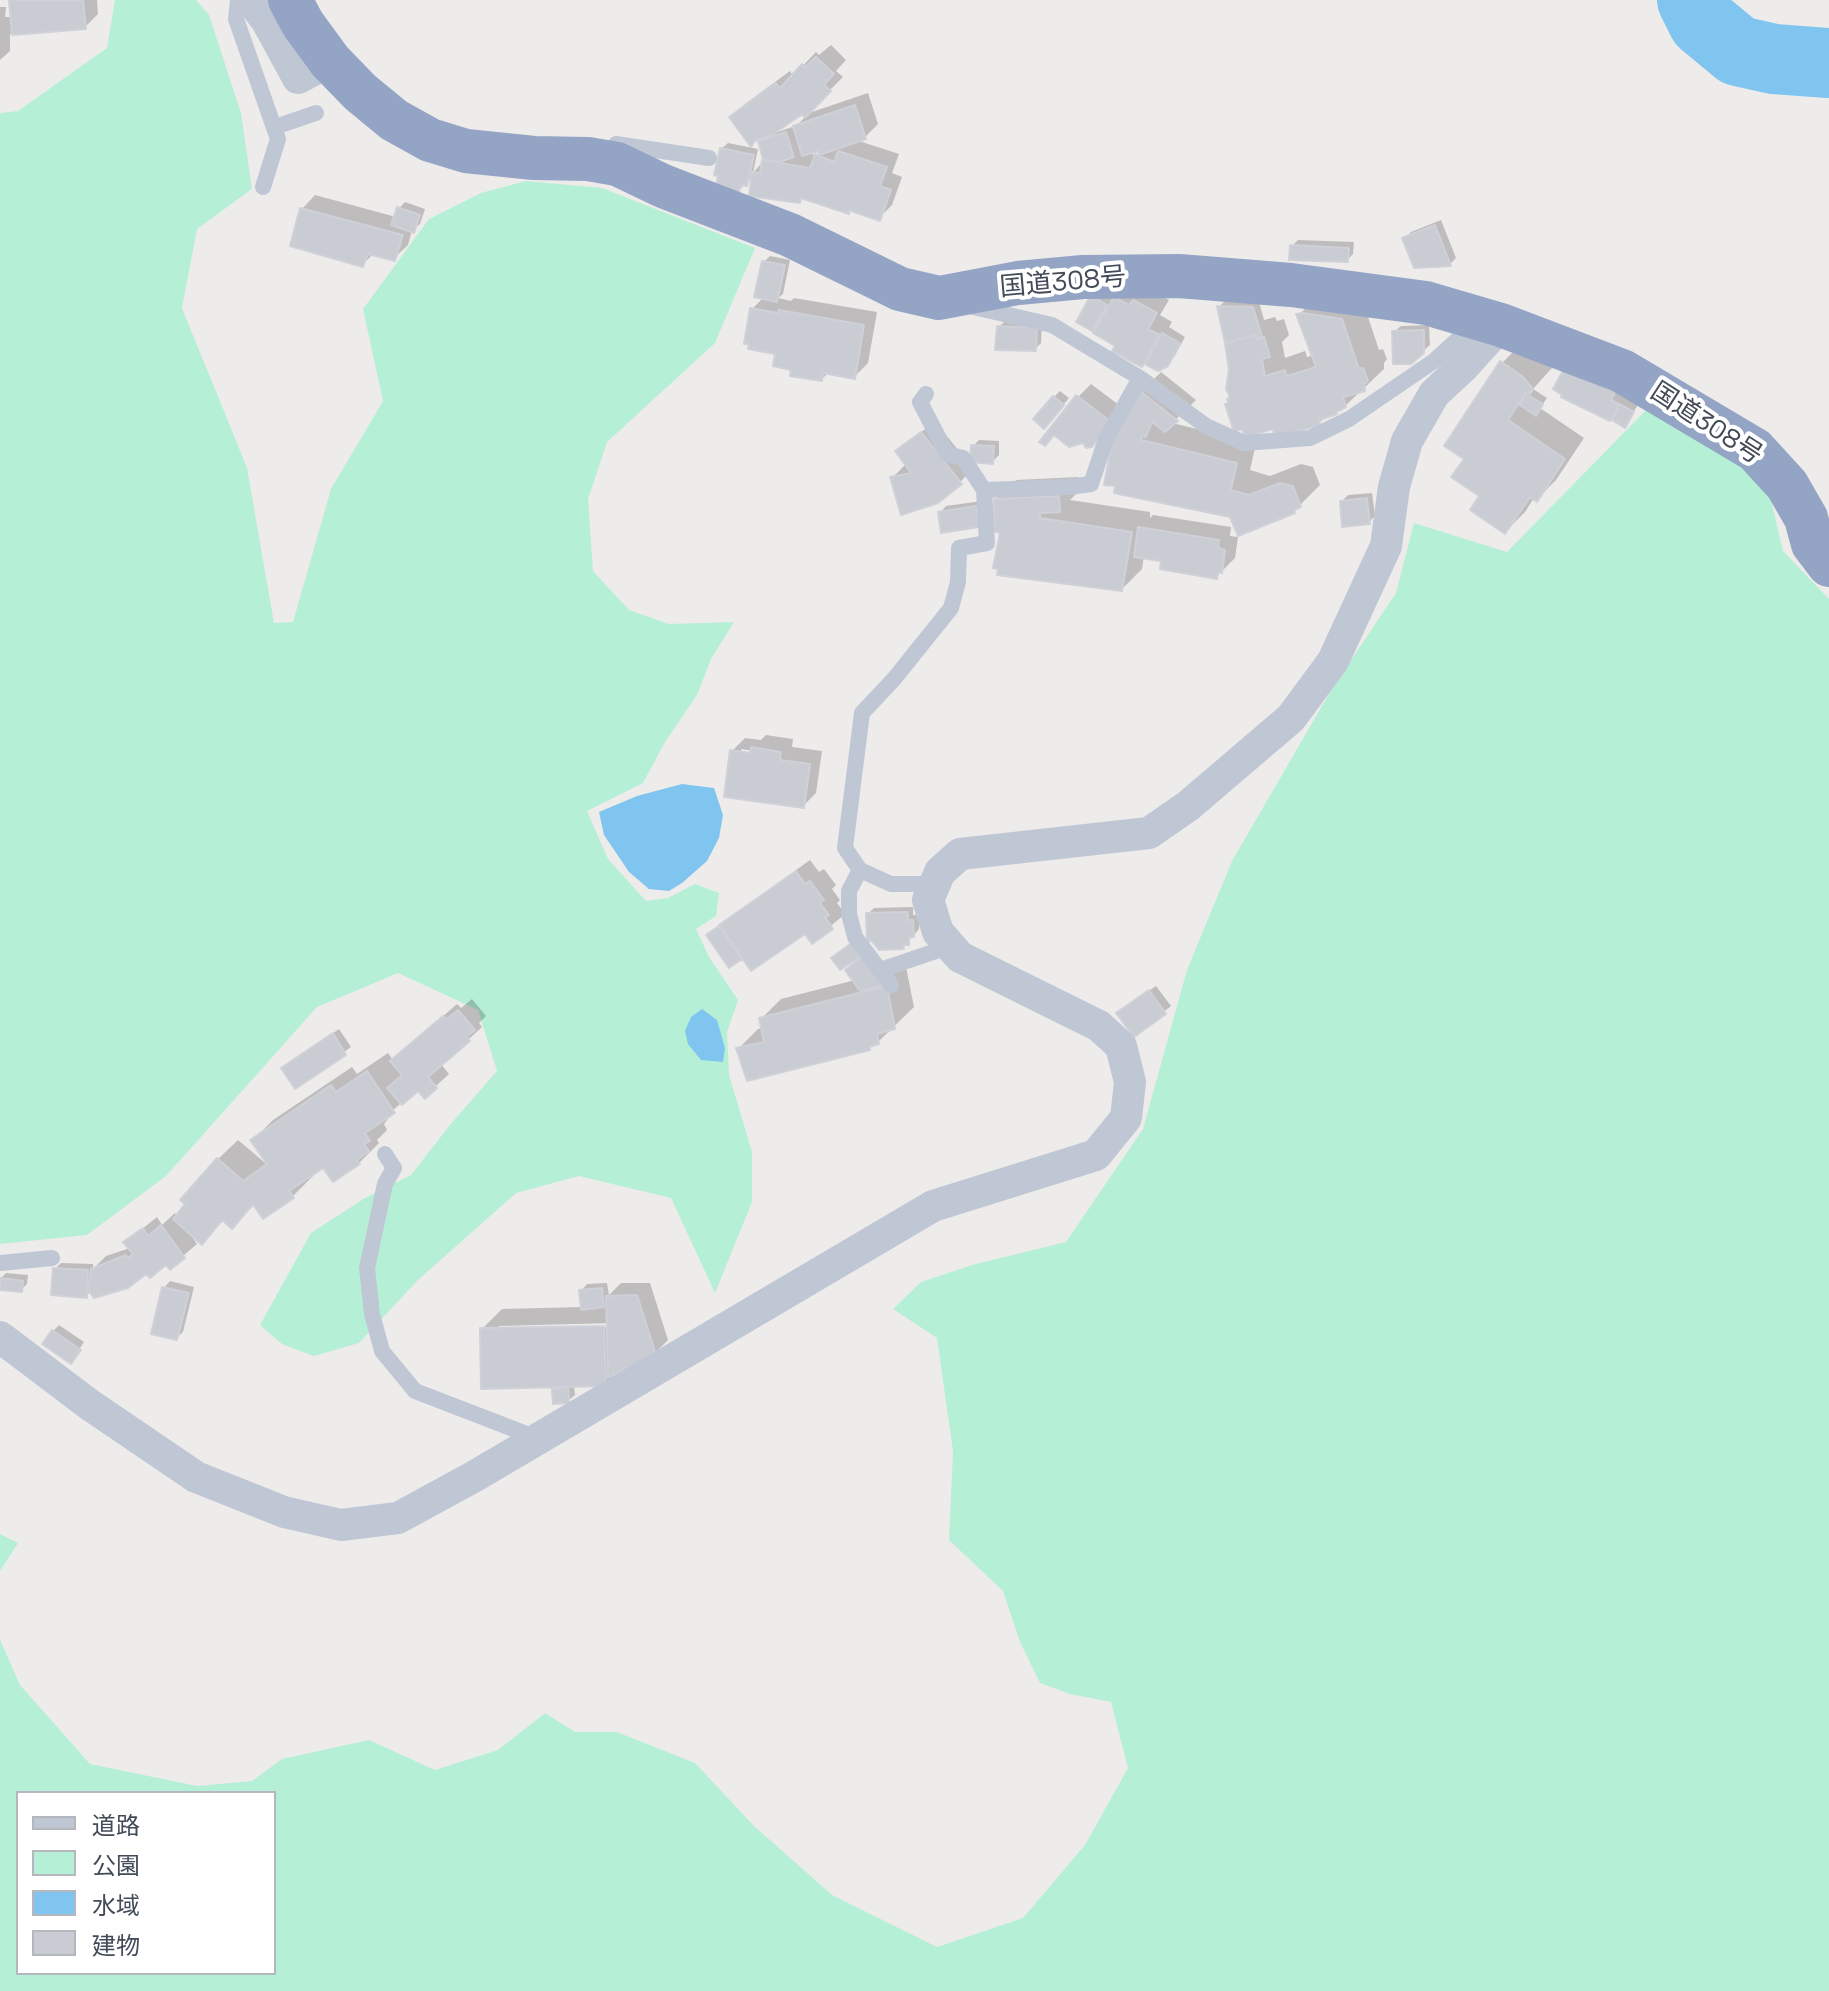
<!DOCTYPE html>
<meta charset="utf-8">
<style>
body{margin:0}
#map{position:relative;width:1829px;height:1991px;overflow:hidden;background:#eeebeb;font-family:"Space Grotesk","Noto Sans JP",sans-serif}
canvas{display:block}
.legend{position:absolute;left:16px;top:1791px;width:260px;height:184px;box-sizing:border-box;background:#fff;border:2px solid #b4b7bd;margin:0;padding:10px 14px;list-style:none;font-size:24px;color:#434b59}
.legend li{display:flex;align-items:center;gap:16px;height:40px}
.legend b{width:40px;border:2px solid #b4b7bd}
</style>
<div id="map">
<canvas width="1829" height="1991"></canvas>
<ul class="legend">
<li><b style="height:10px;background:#c0c7d4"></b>道路</li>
<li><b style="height:22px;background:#b5f0d6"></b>公園</li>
<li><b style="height:22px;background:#80c5ef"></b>水域</li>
<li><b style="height:22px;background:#caccd4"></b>建物</li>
</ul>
</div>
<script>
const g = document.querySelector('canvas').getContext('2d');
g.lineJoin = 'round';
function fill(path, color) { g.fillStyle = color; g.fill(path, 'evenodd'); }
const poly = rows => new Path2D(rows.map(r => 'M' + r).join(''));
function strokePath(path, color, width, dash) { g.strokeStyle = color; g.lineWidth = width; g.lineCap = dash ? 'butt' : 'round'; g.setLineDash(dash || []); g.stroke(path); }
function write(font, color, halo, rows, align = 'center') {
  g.font = font + ' "Space Grotesk","Noto Sans JP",sans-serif'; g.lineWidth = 8; g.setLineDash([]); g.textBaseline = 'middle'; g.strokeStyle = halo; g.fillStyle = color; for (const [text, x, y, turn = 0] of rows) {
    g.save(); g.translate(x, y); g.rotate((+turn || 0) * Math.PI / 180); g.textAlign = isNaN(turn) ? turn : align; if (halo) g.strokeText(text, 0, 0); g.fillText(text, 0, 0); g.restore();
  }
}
const green = poly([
 [115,0,196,0,209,15,241,113,252,189,197,229,182,308,247,468,274,623,293,622,331,489,383,401,363,309,429,219,481,193,526,181,602,188,755,248,715,343,607,442,588,499,593,571,629,610,669,624,734,622,711,659,697,695,665,742,643,783,587,811,608,859,646,901,668,898,695,884,719,893,716,916,696,929,709,957,738,1000,727,1032,729,1075,752,1152,752,1202,715,1293,671,1198,579,1176,516,1193,418,1280,359,1343,314,1356,282,1344,260,1325,311,1233,365,1198,411,1175,450,1125,497,1071,478,1010,398,973,317,1007,166,1176,87,1235,0,1244,0,113,18,111,107,48],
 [1651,405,1740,464,1771,500,1783,551,1829,599,1829,1991,0,1991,0,1640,20,1685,90,1764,197,1786,252,1781,282,1759,369,1740,435,1770,498,1750,545,1713,575,1732,617,1732,695,1763,754,1826,832,1895,937,1947,1023,1918,1085,1845,1128,1768,1111,1702,1070,1694,1040,1683,1020,1642,1003,1591,949,1540,953,1451,937,1338,893,1309,921,1282,972,1265,1066,1242,1143,1129,1187,970,1232,861,1333,687,1396,593,1414,523,1507,552],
 [18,1793,274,1793,274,1973,18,1973],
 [0,1534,18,1543,0,1571]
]);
const water = poly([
 [682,784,714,788,723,815,719,838,707,861,682,883,669,891,649,889,629,872,604,835,599,812,637,796],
 [702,1009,717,1020,725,1048,723,1062,701,1060,688,1044,685,1031,691,1017]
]);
const shadow = poly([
 [11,0,97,0,98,14,85,27,10,34,10,51,0,60,0,7,6,7,5,17,12,17],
 [831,45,846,60,836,71,843,77,806,114,868,93,878,124,865,137,856,140,899,154,892,173,902,177,892,205,879,218,852,208,848,212,803,197,799,201,753,177,739,190,721,149,728,143,758,149,753,173,765,159,760,142,768,134,732,117,745,104,790,71,793,76,816,52,819,55],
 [801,112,807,115,793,129,792,127,772,134],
 [819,148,820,152,817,155,805,153],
 [315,195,396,217,399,208,405,202,425,209,420,224,412,230,408,245,394,258,374,253,362,265,302,209],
 [1441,220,1456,258,1450,264,1405,238,1411,232],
 [1298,240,1354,242,1353,254,1347,260,1292,246],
 [770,256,790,260,783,294,778,298,791,301,794,298,877,312,868,363,855,376,829,372,822,379,794,368,777,352,752,309,764,297,764,262],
 [1147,288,1169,300,1160,315,1172,322,1169,327,1185,337,1174,357,1158,369,1118,345,1103,317,1091,329,1093,297],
 [1318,295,1362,299,1379,350,1383,349,1387,359,1384,363,1384,369,1345,406,1327,415,1319,423,1275,426,1230,402,1232,397,1231,369,1227,345,1233,339,1219,307,1225,301,1259,302,1264,320,1275,317,1277,321,1284,319,1289,335,1282,342,1285,358,1305,351,1307,357,1314,355,1299,315],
 [1005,321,1042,323,1041,343,1035,349,999,327],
 [1429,325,1430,345,1423,351,1394,332,1401,326],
 [1522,343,1542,357,1552,368,1533,389,1547,398,1540,408,1584,438,1556,480,1537,499,1534,498,1525,512,1505,532,1482,495,1467,458,1502,363],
 [1161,372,1196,400,1172,423,1256,443,1250,470,1270,476,1301,464,1313,467,1320,485,1294,511,1231,515,1116,491,1141,392],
 [1091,384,1123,408,1084,441,1078,397],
 [1623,386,1638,405,1624,426,1620,408,1609,418,1564,396],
 [1060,391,1069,398,1050,421,1054,397],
 [935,421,973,469,960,482,892,478,907,463,898,451],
 [979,440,999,441,999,455,992,462,973,446],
 [1078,477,1080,490,1070,500,1150,512,1150,518,1153,515,1231,527,1230,536,1238,537,1235,558,1216,577,1163,560,1144,556,1142,569,1122,589,1002,531,996,500,1016,480],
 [1372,493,1375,516,1369,522,1342,501,1348,495],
 [982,501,985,519,940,513,946,506],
 [766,735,793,739,792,747,822,751,816,793,803,806,732,751,745,738,761,740],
 [741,749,760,752,760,756,741,753],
 [810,860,819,872,824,869,836,885,832,889,840,900,837,903,845,914,813,941,805,931,740,958,714,929],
 [913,907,913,915,919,915,919,929,903,947,868,914,874,908],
 [906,967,914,1007,878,1042,869,1048,738,1049,758,1029,763,1028,761,1019,781,999],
 [1156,986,1171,1006,1134,1035,1125,1007],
 [472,999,486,1016,479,1023,482,1027,441,1064,449,1074,425,1096,419,1088,386,1116,388,1119,384,1124,387,1130,377,1140,379,1143,359,1163,333,1180,323,1165,311,1173,313,1176,293,1196,264,1216,255,1204,232,1227,224,1220,202,1242,190,1234,197,1244,170,1267,166,1263,91,1291,86,1296,55,1269,61,1263,93,1264,93,1269,106,1256,130,1248,126,1242,157,1217,162,1225,175,1213,177,1216,218,1159,238,1140,270,1167,253,1140,273,1120,352,1067,357,1074,388,1053,393,1060,457,1004,461,1008],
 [339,1029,351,1047,296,1086,283,1068],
 [6,1273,28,1275,27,1284,21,1290,0,1288,0,1279],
 [170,1281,194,1287,183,1332,176,1338,164,1288],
 [607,1283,609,1295,621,1283,650,1283,668,1340,655,1353,619,1370,605,1384,574,1385,575,1395,568,1401,554,1389,559,1385,482,1329,502,1309,582,1307,581,1291,587,1284],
 [614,1323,614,1327,499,1330,499,1326],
 [59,1325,84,1342,73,1358,53,1331]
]);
const river = poly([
 [1692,0,1703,22,1738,51,1774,59,1829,63]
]);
const building = poly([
 [9,0,83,0,86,29,12,35,9,0],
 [816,57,834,74,824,85,831,91,806,117,801,115,772,135,755,141,751,147,729,117,776,83,780,88,802,64,805,67,816,57],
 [855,105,866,139,819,155,818,151,802,156,793,126,855,105],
 [786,132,794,157,779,162,763,159,758,141,786,132],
 [720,148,754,155,747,186,741,185,739,192,716,188,718,176,714,175,720,148],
 [838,151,887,167,880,186,891,190,880,221,849,210,849,214,801,198,800,203,749,196,752,172,760,173,762,160,810,168,815,154,834,162,838,151],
 [397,207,420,215,414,233,391,225,397,207],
 [300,208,403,235,395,261,368,254,363,267,290,246,300,208],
 [1435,225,1451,266,1414,268,1402,238,1435,225],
 [1290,245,1349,248,1348,262,1289,260,1290,245],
 [762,261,785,265,777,302,754,297,762,261],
 [1091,295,1107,305,1092,331,1076,322,1091,295],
 [1114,297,1129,305,1133,300,1157,313,1148,329,1160,335,1142,367,1112,351,1115,346,1093,333,1114,297],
 [1217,306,1253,307,1262,337,1257,339,1256,335,1225,343,1217,306],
 [750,308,778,313,779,310,864,325,855,379,823,373,822,381,790,376,791,370,773,366,775,354,748,349,749,344,744,344,750,308],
 [1303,313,1342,319,1359,369,1363,368,1368,381,1364,384,1365,391,1343,397,1346,407,1336,412,1337,414,1319,420,1320,425,1275,437,1273,429,1245,437,1242,429,1234,432,1225,404,1228,403,1227,399,1230,397,1226,389,1229,369,1225,344,1255,335,1257,340,1264,337,1270,357,1262,359,1265,376,1285,370,1287,376,1316,367,1296,314,1303,313],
 [997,326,1037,328,1036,351,995,350,997,326],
 [1424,330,1424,353,1411,364,1393,364,1392,331,1424,330],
 [1162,333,1180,343,1168,366,1158,371,1145,364,1162,333],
 [1500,361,1522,376,1533,389,1530,394,1527,391,1508,420,1565,459,1537,502,1530,497,1505,534,1470,510,1479,496,1451,477,1464,459,1444,446,1500,361],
 [1564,369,1573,369,1615,392,1611,400,1619,404,1610,421,1561,397,1562,395,1553,389,1564,369],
 [1140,391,1178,421,1165,432,1152,422,1146,437,1142,436,1141,440,1237,463,1231,490,1249,495,1280,483,1293,486,1301,507,1294,510,1295,513,1238,536,1230,517,1114,493,1115,486,1104,485,1112,443,1140,391],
 [1526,394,1543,404,1536,416,1520,405,1526,394],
 [1076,395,1111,422,1092,447,1086,448,1083,443,1069,447,1054,435,1045,446,1039,442,1076,395],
 [1053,396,1064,405,1044,429,1033,419,1053,396],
 [1620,404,1634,412,1625,428,1612,420,1620,404],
 [921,432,962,484,938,503,901,515,890,477,911,473,895,451,921,432],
 [971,445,994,446,993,464,970,462,971,445],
 [1059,496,1060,512,1040,513,1040,518,1132,532,1122,591,997,575,998,569,993,568,1000,533,994,531,994,499,1059,496],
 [1367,498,1370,524,1342,527,1340,501,1367,498],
 [976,506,979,527,941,533,938,512,976,506],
 [1138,527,1219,540,1218,548,1225,550,1222,573,1218,572,1217,579,1160,569,1161,561,1134,557,1138,527],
 [751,747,781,752,780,760,810,764,804,808,724,797,730,750,750,753,751,747],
 [796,871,805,884,810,881,824,900,820,903,829,915,825,917,833,929,812,944,805,934,751,971,719,925,796,871],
 [908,912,908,920,913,920,914,937,909,937,909,945,903,945,904,949,879,950,872,941,867,941,866,913,908,912],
 [719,926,742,959,729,968,706,935,719,926],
 [853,942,862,955,840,970,831,958,853,942],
 [863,956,884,985,860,991,845,970,863,956],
 [887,986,895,1029,877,1034,879,1044,869,1047,870,1050,747,1081,736,1048,764,1042,759,1018,887,986],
 [1149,990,1166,1014,1134,1037,1116,1013,1149,990],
 [458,1010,475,1030,466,1037,470,1041,428,1077,437,1088,425,1099,418,1091,402,1105,387,1088,402,1075,390,1061,443,1016,447,1019,458,1010],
 [333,1033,346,1055,295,1089,281,1068,333,1033],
 [367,1071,395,1113,365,1133,370,1141,364,1144,369,1151,357,1160,360,1164,333,1182,323,1168,289,1191,294,1198,263,1219,253,1204,232,1229,222,1220,202,1245,173,1219,185,1204,180,1200,217,1158,243,1181,267,1164,250,1140,331,1085,336,1092,367,1071],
 [161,1225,185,1258,170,1270,166,1265,150,1278,146,1274,128,1288,94,1298,89,1291,91,1269,126,1255,128,1258,133,1254,123,1242,143,1228,148,1236,161,1225],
 [53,1268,88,1270,87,1298,51,1295,53,1268],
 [0,1278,23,1281,22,1292,0,1290,0,1278],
 [162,1287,189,1293,177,1340,151,1334,162,1287],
 [602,1288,604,1307,581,1310,579,1290,602,1288],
 [637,1295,656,1355,608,1377,606,1296,637,1295],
 [604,1326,606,1386,481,1389,480,1328,604,1326],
 [52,1330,81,1350,71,1364,42,1344,52,1330],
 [568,1387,569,1403,553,1404,552,1389,568,1387]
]);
const service = poly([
 [238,0,236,19,278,139,263,187],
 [275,127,316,113],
 [616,144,709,158],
 [969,306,1052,325,1140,378,1206,426,1244,443,1310,438,1349,419,1434,361,1476,323],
 [926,394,920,402,947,454,963,458,984,490],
 [860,870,849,891,849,914,855,937,891,985],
 [935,884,891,884,860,870,845,848,862,713,894,679,951,608,958,582,959,548,987,543,984,490,1068,487,1091,484,1106,439,1140,378],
 [880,970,951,946],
 [385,1154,394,1168,385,1184,367,1268,372,1314,382,1351,415,1391,537,1438],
 [0,1263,52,1258]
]);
const minor = poly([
 [251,0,267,21,298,78,330,61],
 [0,1337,90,1405,196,1477,284,1512,341,1525,398,1518,475,1476,933,1206,1096,1155,1126,1118,1130,1082,1121,1046,1099,1026,960,957,938,932,928,900,940,872,960,854,1149,833,1188,806,1291,718,1333,661,1386,546,1394,487,1407,441,1434,394,1464,366,1501,325]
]);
const trunk = poly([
 [290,0,303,24,330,61,360,92,394,120,430,140,466,151,534,158,588,159,617,164,663,186,790,235,900,289,939,298,1018,283,1083,277,1179,276,1291,285,1426,303,1501,325,1622,371,1755,450,1787,485,1806,518,1813,544,1829,565]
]);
const streetNames = [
 ["国道308号",1063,283,-5],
 ["国道308号",1706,424,33]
];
fill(green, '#b5f0d6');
fill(water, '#80c5ef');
fill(shadow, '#0003');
strokePath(river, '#80c5ef', 70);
fill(building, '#caccd4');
strokePath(building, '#cfd0d8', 2);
strokePath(service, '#c0c7d4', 16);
strokePath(minor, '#c0c7d4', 32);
strokePath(trunk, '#94a4c4', 44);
write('26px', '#434b59', '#fff', streetNames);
</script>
